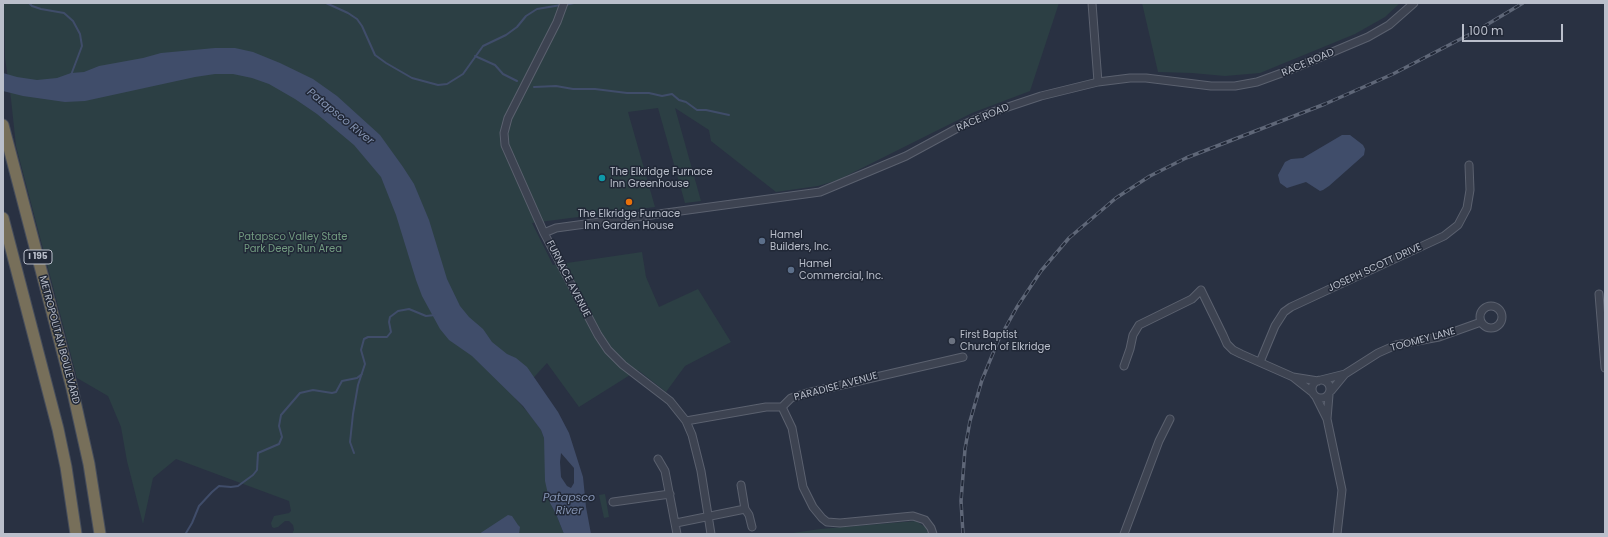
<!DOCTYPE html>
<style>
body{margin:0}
#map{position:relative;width:1608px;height:537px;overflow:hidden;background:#293142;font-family:Poppins,sans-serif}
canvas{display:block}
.frame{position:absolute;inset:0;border:4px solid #babfcb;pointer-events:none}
.scale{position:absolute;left:1462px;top:24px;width:101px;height:18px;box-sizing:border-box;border:2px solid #babfcb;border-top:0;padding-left:5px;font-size:12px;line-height:14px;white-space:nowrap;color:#babfcb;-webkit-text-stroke:3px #212837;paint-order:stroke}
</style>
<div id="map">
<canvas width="1608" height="537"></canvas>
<div class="frame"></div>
<div class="scale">100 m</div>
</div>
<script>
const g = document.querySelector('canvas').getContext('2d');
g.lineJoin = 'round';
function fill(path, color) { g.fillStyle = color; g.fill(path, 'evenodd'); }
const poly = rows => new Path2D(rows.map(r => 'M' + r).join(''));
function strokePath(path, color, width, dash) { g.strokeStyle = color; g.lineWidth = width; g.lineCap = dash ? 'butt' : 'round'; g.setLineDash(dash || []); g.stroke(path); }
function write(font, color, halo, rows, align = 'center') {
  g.font = font + ' Poppins,sans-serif'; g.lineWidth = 3; g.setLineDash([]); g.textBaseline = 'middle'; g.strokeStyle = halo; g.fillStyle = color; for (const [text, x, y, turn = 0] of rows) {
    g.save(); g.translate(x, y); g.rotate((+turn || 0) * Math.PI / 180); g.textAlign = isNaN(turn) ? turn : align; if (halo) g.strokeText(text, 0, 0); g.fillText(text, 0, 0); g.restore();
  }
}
const green = poly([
 [4,3,1059,3,1030,91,972,113,838,180,818,186,776,192,711,141,709,130,675,108,701,201,685,203,658,108,628,112,655,207,532,223,553,265,642,252,646,277,659,307,698,289,731,342,685,366,666,392,638,370,579,407,547,363,515,398,531,416,541,430,544,438,546,458,545,469,550,503,556,514,564,534,292,534,294,530,293,525,289,521,285,521,278,527,274,528,272,527,271,523,274,516,289,513,291,511,289,501,176,459,153,478,143,524,127,461,121,427,108,396,77,378,16,146,11,99,5,58],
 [1142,3,1400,3,1385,17,1355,34,1260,73,1225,76,1192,73,1158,72],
 [605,494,609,517,604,518,599,495],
 [916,521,925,527,929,534,786,534,820,529]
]);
const water = poly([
 [215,48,235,48,253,52,280,63,313,79,337,96,380,135,403,167,414,184,429,220,447,279,460,306,469,317,483,329,492,342,507,354,516,358,527,367,558,412,569,433,583,477,586,507,591,534,564,534,556,514,550,503,545,481,544,438,541,430,523,406,472,356,449,340,440,329,422,296,416,280,396,215,381,177,354,145,317,114,295,99,269,84,252,78,233,74,215,74,195,77,85,101,65,102,23,96,3,91,3,73,17,77,37,80,57,78,71,73,84,72,99,66,143,58,161,53],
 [561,453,574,468,574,483,571,488,567,486,561,477,560,462],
 [1342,135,1350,135,1363,145,1365,149,1364,155,1329,186,1323,190,1320,191,1306,182,1287,188,1280,183,1278,175,1285,162,1291,159,1303,158],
 [508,515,512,516,518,525,520,527,519,534,479,534]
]);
const stream = poly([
 [29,3,32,6,41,9,64,13,73,21,80,34,82,46,71,75],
 [326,3,348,13,357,19,362,26,375,55,386,63,412,78,438,85,447,84,463,74,483,46,506,35,517,27,526,16,537,9,561,5],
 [565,5,574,3],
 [475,56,495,65,503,74,517,81],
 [534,87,556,86,573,89,595,89,627,93,649,93,662,96,672,94,679,100,686,102,697,110,706,110,729,115],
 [354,453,350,442,353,414,358,385,365,364,361,350,364,339,368,337,387,337,391,332,389,322,390,317,398,311,409,309,426,316,435,315],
 [186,533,192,523,199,506,212,492,219,486,231,487,238,486,253,475,257,470,258,453,279,444,282,437,279,426,281,415,300,393,313,390,332,393,336,392,342,381,357,378,362,374]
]);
const minor = poly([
 [564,3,557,22,508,118,504,133,505,145,544,233,598,335,608,350,623,365,670,401,686,421,692,435,701,471,711,534],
 [1092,3,1098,82],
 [544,233,556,228,820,192,906,156,965,124,993,112,1041,96,1098,82,1130,78,1146,78,1211,86,1235,86,1257,82,1290,70,1368,37,1389,25,1414,3],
 [1599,294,1605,368],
 '1480 317a11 11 0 1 1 22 0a11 11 0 1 1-22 0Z',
 [1260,362,1275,326,1284,312,1291,307,1444,236,1458,225,1467,208,1470,190,1469,165],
 [1124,366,1130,349,1133,335,1139,325,1192,299,1201,290,1223,335,1227,344,1233,350,1241,354,1293,377,1312,392],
 [1293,377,1318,381],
 '1312 389a9 9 0 1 1 18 0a9 9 0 1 1-18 0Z',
 [1321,380,1345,374],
 [1331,391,1345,374,1378,353,1396,345,1439,337,1481,322],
 [1329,395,1327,419,1342,490,1337,534],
 [1316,397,1327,419],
 [782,407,792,428,803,487,813,507,822,518,827,522,840,523,913,516,925,520,931,528,933,534],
 [686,421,766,407,782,407,791,398,807,393,963,357],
 [658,459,665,471,677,534],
 [741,485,745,509,749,515,752,527],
 [613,502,670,494],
 [676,523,745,509],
 [1124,534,1159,441,1170,419]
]);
const highway = poly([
 [3,125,72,388,89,464,100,534],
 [3,218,58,429,66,467,76,534]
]);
const rail = poly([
 [963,534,961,501,965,449,970,421,982,380,998,341,1017,307,1041,271,1069,238,1116,198,1150,176,1186,158,1325,104,1393,74,1478,30,1523,3]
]);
const markers = [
 [602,178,4,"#0f9aa8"],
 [629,202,4,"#e8710a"],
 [762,241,4,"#5c6f8a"],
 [791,270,4,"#5c6f8a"],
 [952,341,4,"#6b7280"]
];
const shields = [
 [38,257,28]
];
const shieldNames = [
 ["I 195",38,257]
];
const streetNames = [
 ["RACE ROAD",1308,63,-23],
 ["RACE ROAD",983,118,-23],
 ["JOSEPH SCOTT DRIVE",1375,268,-25],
 ["FURNACE AVENUE",568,279,63],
 ["METROPOLITAN BOULEVARD",59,340,75],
 ["TOOMEY LANE",1423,340,-15],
 ["PARADISE AVENUE",836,387,-15]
];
const poiNames = [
 ["The Elkridge Furnace",610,172],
 ["Inn Greenhouse",610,184],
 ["The Elkridge Furnace",629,214,"center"],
 ["Inn Garden House",629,226,"center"],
 ["Hamel",770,235],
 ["Builders, Inc.",770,247],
 ["Hamel",799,264],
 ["Commercial, Inc.",799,276],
 ["First Baptist",960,335],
 ["Church of Elkridge",960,347]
];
const parkNames = [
 ["Patapsco Valley State",293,237],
 ["Park Deep Run Area",293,249]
];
const waterNames = [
 ["Patapsco River",340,117,39],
 ["Patapsco",569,498],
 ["River",569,511]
];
fill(green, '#2c3f44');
fill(water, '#404d6a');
strokePath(stream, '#404d6a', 2);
strokePath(minor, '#5b616f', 9);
strokePath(highway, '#474e5c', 13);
strokePath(minor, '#3d4351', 7);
strokePath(highway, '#776f5a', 11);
strokePath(rail, '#5f6778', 3.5);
strokePath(rail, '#212837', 2, [6]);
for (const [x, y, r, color] of markers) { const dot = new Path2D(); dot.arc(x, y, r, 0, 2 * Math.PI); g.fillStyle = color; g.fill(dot); strokePath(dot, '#212837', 1.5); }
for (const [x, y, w] of shields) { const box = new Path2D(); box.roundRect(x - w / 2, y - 7, w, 14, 3); g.fillStyle = '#212837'; g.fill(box); strokePath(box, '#babfcb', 1); }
write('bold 9px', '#babfcb', null, shieldNames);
write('10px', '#babfcb', '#212837', streetNames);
write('10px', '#babfcb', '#212837', poiNames, 'left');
write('10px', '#729b80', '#212837', parkNames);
write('italic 11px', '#8392b1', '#212837', waterNames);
</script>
